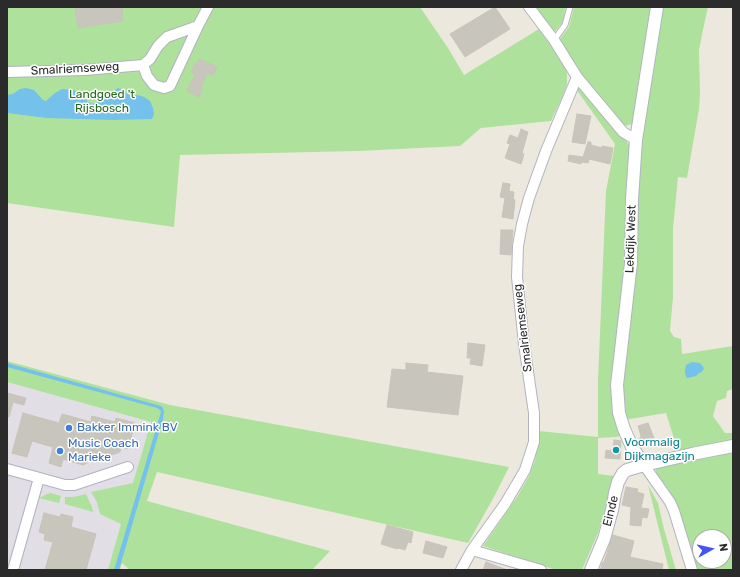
<!DOCTYPE html>
<style>
body{margin:0}
#map{position:relative;width:740px;height:577px;overflow:hidden;background:#ede8de;font-family:Rubik,sans-serif}
canvas{display:block}
.frame{position:absolute;inset:0;border:8px solid #2b2b2b;pointer-events:none}
.north{position:absolute;left:692px;top:529px;width:40px;height:40px;box-sizing:border-box;background:#fff;border:1px solid #aaa;border-radius:50%;rotate:82deg;font-size:11px;font-weight:700;line-height:16px;text-align:center;color:#2b2b2b}
.north::after{content:'';display:block;margin:auto;width:14px;height:18px;background:#4354f5;clip-path:polygon(50% 0,100% 100%,50% 72%,0 100%)}
</style>
<div id="map">
<canvas width="740" height="577"></canvas>
<div class="frame"></div>
<div class="north">N</div>
</div>
<script>
const g = document.querySelector('canvas').getContext('2d');
g.lineJoin = 'round';
function fill(path, color) { g.fillStyle = color; g.fill(path, 'evenodd'); }
const poly = rows => new Path2D(rows.map(r => 'M' + r).join(''));
function strokePath(path, color, width, dash) { g.strokeStyle = color; g.lineWidth = width; g.lineCap = dash ? 'butt' : 'round'; g.setLineDash(dash || []); g.stroke(path); }
function write(font, color, halo, rows, align = 'center') {
  g.font = font + ' Rubik,sans-serif'; g.lineWidth = 3; g.setLineDash([]); g.textBaseline = 'middle'; g.strokeStyle = halo; g.fillStyle = color; for (const [text, x, y, turn = 0] of rows) {
    g.save(); g.translate(x, y); g.rotate((+turn || 0) * Math.PI / 180); g.textAlign = isNaN(turn) ? turn : align; if (halo) g.strokeText(text, 0, 0); g.fillText(text, 0, 0); g.restore();
  }
}
const industrial = poly([
 [7,382,151,422,109,570,7,570]
]);
const green = poly([
 [7,7,420,7,448,48,464,75,539,29,566,67,567,75,567,84,564,93,551,121,481,128,460,146,359,151,180,155,174,227,7,203],
 [532,7,566,7,562,23,553,34],
 [574,7,654,7,633,124,624,126,584,79,558,41,569,27],
 [662,7,708,7,704,25,699,50,700,93,699,109,687,178,678,177,673,229,673,297,670,331,674,337,681,339,682,354,733,346,733,389,727,391,726,398,717,401,713,416,725,433,733,433,733,441,678,451,666,413,624,420,622,393,637,163],
 [578,87,581,87,624,138,632,149,629,215,619,343,623,435,616,437,598,438,598,474,615,476,598,533,582,570,556,570,483,546,517,497,529,476,535,460,539,431,598,437,598,380,606,191,615,144,576,89],
 [7,361,170,405,509,467,494,497,468,543,157,472,147,501,330,551,312,570,130,570,122,563,120,570,108,570,121,524,100,514,97,502,91,492,133,483,151,422,7,382],
 [733,452,733,570,697,570,677,504,668,489,656,473,656,469,659,466],
 [700,537,724,537,724,561,700,561],
 [648,485,658,503,664,529,676,570,669,570],
 [51,493,61,496,59,503,39,498,47,494],
 [86,494,92,507,93,512,65,504,65,497,74,497]
]);
const water = poly([
 [26,88,34,90,43,100,46,101,55,93,62,89,73,90,81,93,87,101,92,104,102,100,118,88,124,90,129,95,133,96,138,95,144,97,150,101,153,108,154,114,152,119,112,120,47,118,7,113,7,95,13,94,20,89],
 [692,362,700,363,704,368,702,372,699,373,696,376,687,378,685,374,685,370,686,365],
 [7,363,161,406,163,408,164,412,163,419,119,570,114,570,161,412,160,410,157,408,7,367]
]);
const building = poly([
 [75,7,122,7,123,21,78,28,75,7],
 [495,7,510,29,465,57,450,34,495,7],
 [199,59,217,67,213,76,207,73,201,87,203,88,199,97,187,91,195,75,191,73,195,64,196,65,199,59],
 [577,114,591,116,585,144,572,142,577,114],
 [521,129,528,132,522,153,524,154,521,164,505,158,510,144,507,143,510,135,518,138,521,129],
 [588,142,591,142,591,145,602,148,602,146,613,148,610,164,589,159,588,163,582,162,581,164,568,161,569,155,583,157,588,142],
 [503,183,510,184,509,191,514,192,513,199,515,200,513,219,502,217,505,198,500,197,503,183],
 [501,230,513,230,511,255,500,254,501,230],
 [468,343,485,345,482,366,470,364,471,358,467,358,468,343],
 [406,363,428,365,427,372,463,376,458,415,387,407,392,369,406,370,406,363],
 [7,393,26,398,24,405,13,402,9,417,7,417,7,393],
 [23,413,59,423,62,414,91,422,92,416,115,422,116,418,135,423,128,449,121,447,120,452,97,460,88,458,87,463,83,465,63,459,61,467,49,463,53,447,32,441,27,457,12,453,23,413],
 [648,423,654,438,643,442,639,440,641,436,638,426,648,423],
 [614,440,621,441,620,459,605,458,606,450,611,451,611,449,613,449,614,440],
 [626,487,638,489,637,492,644,494,641,508,649,509,647,518,642,517,641,526,630,525,631,507,622,505,626,487],
 [44,513,60,517,61,514,73,517,71,527,96,534,86,570,45,570,53,542,44,540,45,534,39,532,44,513],
 [387,525,413,532,411,543,408,542,405,550,398,548,397,549,381,544,387,525],
 [613,535,634,541,630,557,663,564,662,570,600,570,603,562,604,562,613,535],
 [426,541,447,547,443,558,423,553,426,541],
 [486,562,505,569,505,570,483,570,486,562]
]);
const service = poly([
 [554,40,565,25,570,7]
]);
const minor = poly([
 [529,7,554,40,577,77,623,132,636,140],
 [143,65,147,76,154,85,164,88,170,86,198,26],
 [7,72,85,70,143,65,150,59,158,46,167,37,198,26,208,7],
 [644,465,670,502,674,511,692,570],
 [7,469,65,485,74,485,128,467],
 [472,550,541,570],
 [13,570,39,478],
 [461,570,472,550,505,504,525,470,534,442,534,413,524,344,517,277,518,246,522,224,529,198,546,151,577,77]
]);
const tertiary = poly([
 [644,465,632,447,624,429,619,413,617,385,631,263,632,199,636,140,657,7],
 [591,570,604,539,612,510,615,493,618,482,623,473,627,470,644,465,692,454,733,446]
]);
const markers = [
 [69,428,4,"#3f7fe0"],
 [616,450,4,"#0f9aa8"],
 [60,451,4,"#3f7fe0"]
];
const streetNames = [
 ["Smalriemseweg",75,69,-3],
 ["Lekdijk West",631,239,-88],
 ["Smalriemseweg",523,328,-97],
 ["Einde",611,511,-76]
];
const parkNames = [
 ["Landgoed 't",102,95],
 ["Rijsbosch",102,109]
];
const shopNames = [
 ["Bakker Immink BV",77,428],
 ["Music Coach",68,444],
 ["Marieke",68,458]
];
const cultureNames = [
 ["Voormalig",624,443],
 ["Dijkmagazijn",624,457]
];
fill(industrial, '#e1dee6');
fill(green, '#aee29c');
fill(water, '#74c1ec');
fill(building, '#c8c5bd');
strokePath(building, '#c8c4b8', 1);
strokePath(service, '#b1b3bf', 7);
strokePath(minor, '#b1b3bf', 12);
strokePath(tertiary, '#b1b3bf', 14);
strokePath(service, '#fff', 5);
strokePath(minor, '#fff', 10);
strokePath(tertiary, '#fff', 12);
for (const [x, y, r, color] of markers) { const dot = new Path2D(); dot.arc(x, y, r, 0, 2 * Math.PI); g.fillStyle = color; g.fill(dot); strokePath(dot, '#fff', 1.5); }
write('12px', '#2b2b2b', '#fff', streetNames);
write('12px', '#25681c', '#fff', parkNames);
write('12px', '#366cbe', '#fff', shopNames, 'left');
write('12px', '#0d838f', '#fff', cultureNames, 'left');
</script>
